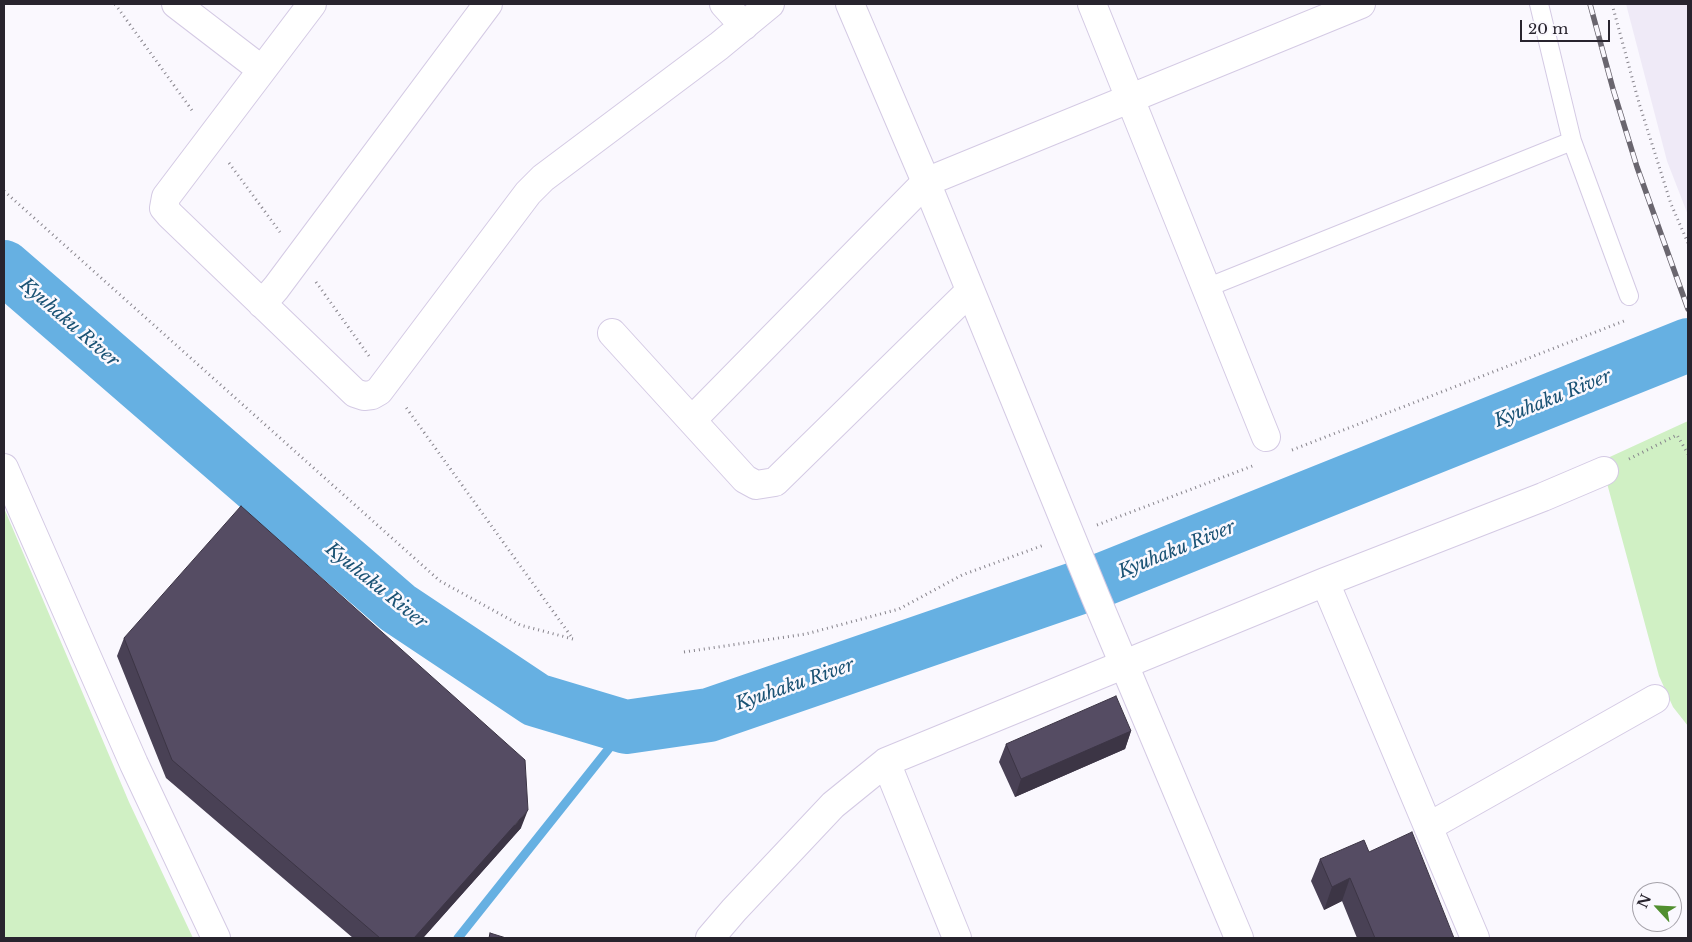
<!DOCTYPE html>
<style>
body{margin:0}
#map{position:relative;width:1692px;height:942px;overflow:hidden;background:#faf8fe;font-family:"Libre Baskerville",serif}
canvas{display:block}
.frame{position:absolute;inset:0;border:5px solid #28242e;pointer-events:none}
.north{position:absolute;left:1632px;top:882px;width:50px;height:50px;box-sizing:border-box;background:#faf8fe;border:1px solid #a6a3ab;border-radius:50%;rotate:295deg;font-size:14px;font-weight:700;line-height:20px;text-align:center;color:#28242e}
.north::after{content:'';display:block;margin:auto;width:18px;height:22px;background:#518f2f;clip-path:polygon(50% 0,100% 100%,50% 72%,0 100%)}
.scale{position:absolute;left:1520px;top:20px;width:90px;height:22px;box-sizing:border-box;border:2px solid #28242e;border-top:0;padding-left:6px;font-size:15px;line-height:18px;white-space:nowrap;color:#28242e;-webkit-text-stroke:4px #faf8fe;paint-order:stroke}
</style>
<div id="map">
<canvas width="1692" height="942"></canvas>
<div class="frame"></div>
<div class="north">N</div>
<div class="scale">20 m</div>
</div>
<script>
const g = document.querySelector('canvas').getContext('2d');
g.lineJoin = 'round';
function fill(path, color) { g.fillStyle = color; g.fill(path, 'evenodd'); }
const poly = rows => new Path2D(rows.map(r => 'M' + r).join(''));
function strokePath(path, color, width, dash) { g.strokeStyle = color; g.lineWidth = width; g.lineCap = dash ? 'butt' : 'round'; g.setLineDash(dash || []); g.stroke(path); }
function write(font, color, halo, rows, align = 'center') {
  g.font = font + ' "Libre Baskerville",serif'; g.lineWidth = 5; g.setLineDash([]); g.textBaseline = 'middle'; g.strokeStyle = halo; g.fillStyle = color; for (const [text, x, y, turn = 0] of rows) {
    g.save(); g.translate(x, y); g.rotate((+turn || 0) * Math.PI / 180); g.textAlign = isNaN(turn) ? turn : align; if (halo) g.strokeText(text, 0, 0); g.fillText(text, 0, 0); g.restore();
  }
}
const built = poly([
 [1626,4,1688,4,1688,215,1667,161]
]);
const green = poly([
 [1688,421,1688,726,1673,707,1659,676,1601,461],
 [4,508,129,802,193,938,4,938]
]);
const stream = poly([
 [458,938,626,727]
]);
const river = poly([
 [4,267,398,608,536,700,626,727,709,715,1104,579,1688,345]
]);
const path = poly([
 [115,4,194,113],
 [1612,4,1639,103,1671,204,1688,243],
 [229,163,280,232],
 [4,191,440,581,520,625,573,639,405,406],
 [316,282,369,356],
 [1292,450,1624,321],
 [1629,459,1677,435,1688,454],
 [1097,525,1255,465],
 [684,652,806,634,899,609,962,575,1044,545]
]);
const service = poly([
 [1539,4,1572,141,1629,296],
 [1206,288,1572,141]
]);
const minor = poly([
 [176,4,262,70],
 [312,4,166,197,164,208,170,215,355,393,364,396,372,395,379,391,528,193,543,178,719,46,770,4],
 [724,4,744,26],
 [1092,4,1266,437],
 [262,304,276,288,488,4],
 [612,333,745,479,756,485,775,482,969,292],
 [692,420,926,182,1361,4],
 [4,468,134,764,216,938],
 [1325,582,1475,938],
 [886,762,957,938],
 [1428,827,1655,699],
 [710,938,734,910,833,805,886,762,1325,582,1543,497,1604,471]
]);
const tertiary = poly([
 [850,4,926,182,1096,598,1239,938]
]);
const rail = poly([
 [1590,4,1613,89,1637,167,1688,309]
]);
const wall = poly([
 [124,638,521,828,423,938,353,938,166,778,117,656],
 [1131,731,1125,749,1015,797,999,762,1006,744],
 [1369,852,1454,938,1357,938,1342,901,1324,910,1311,881,1320,859]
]);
const shadedWall = poly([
 [1131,731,1125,749,1015,797,1021,779],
 [528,810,521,828,423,938,414,938],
 [1350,878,1342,901,1324,910,1332,887]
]);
const building = poly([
 [241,506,525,760,528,810,414,938,380,938,172,760,124,638,241,506],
 [1116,696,1131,731,1021,779,1006,744,1116,696],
 [1412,832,1454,938,1375,938,1350,878,1332,887,1320,859,1364,840,1369,852,1412,832],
 [490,933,506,938,489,938,490,933]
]);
const waterNames = [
 ["Kyuhaku River",69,323,41],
 ["Kyuhaku River",1553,399,-22],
 ["Kyuhaku River",1177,550,-22],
 ["Kyuhaku River",376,586,39],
 ["Kyuhaku River",795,685,-19]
];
fill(built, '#efeaf7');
fill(green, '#d0f0c4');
strokePath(stream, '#66b0e2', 9);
strokePath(river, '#66b0e2', 54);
strokePath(service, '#d4cae4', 20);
strokePath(minor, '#d4cae4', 30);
strokePath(tertiary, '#d4cae4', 30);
strokePath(path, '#87848c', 3, [1, 4]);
strokePath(service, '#fff', 18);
strokePath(minor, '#fff', 28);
strokePath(tertiary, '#fff', 28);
strokePath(rail, '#6a666f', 5.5);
strokePath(rail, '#faf8fe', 4, [11]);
fill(wall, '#494155');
fill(shadedWall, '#3c3545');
fill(building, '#554c63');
strokePath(building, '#3c3545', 1);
write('italic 18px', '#1a5274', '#faf8fe', waterNames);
</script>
